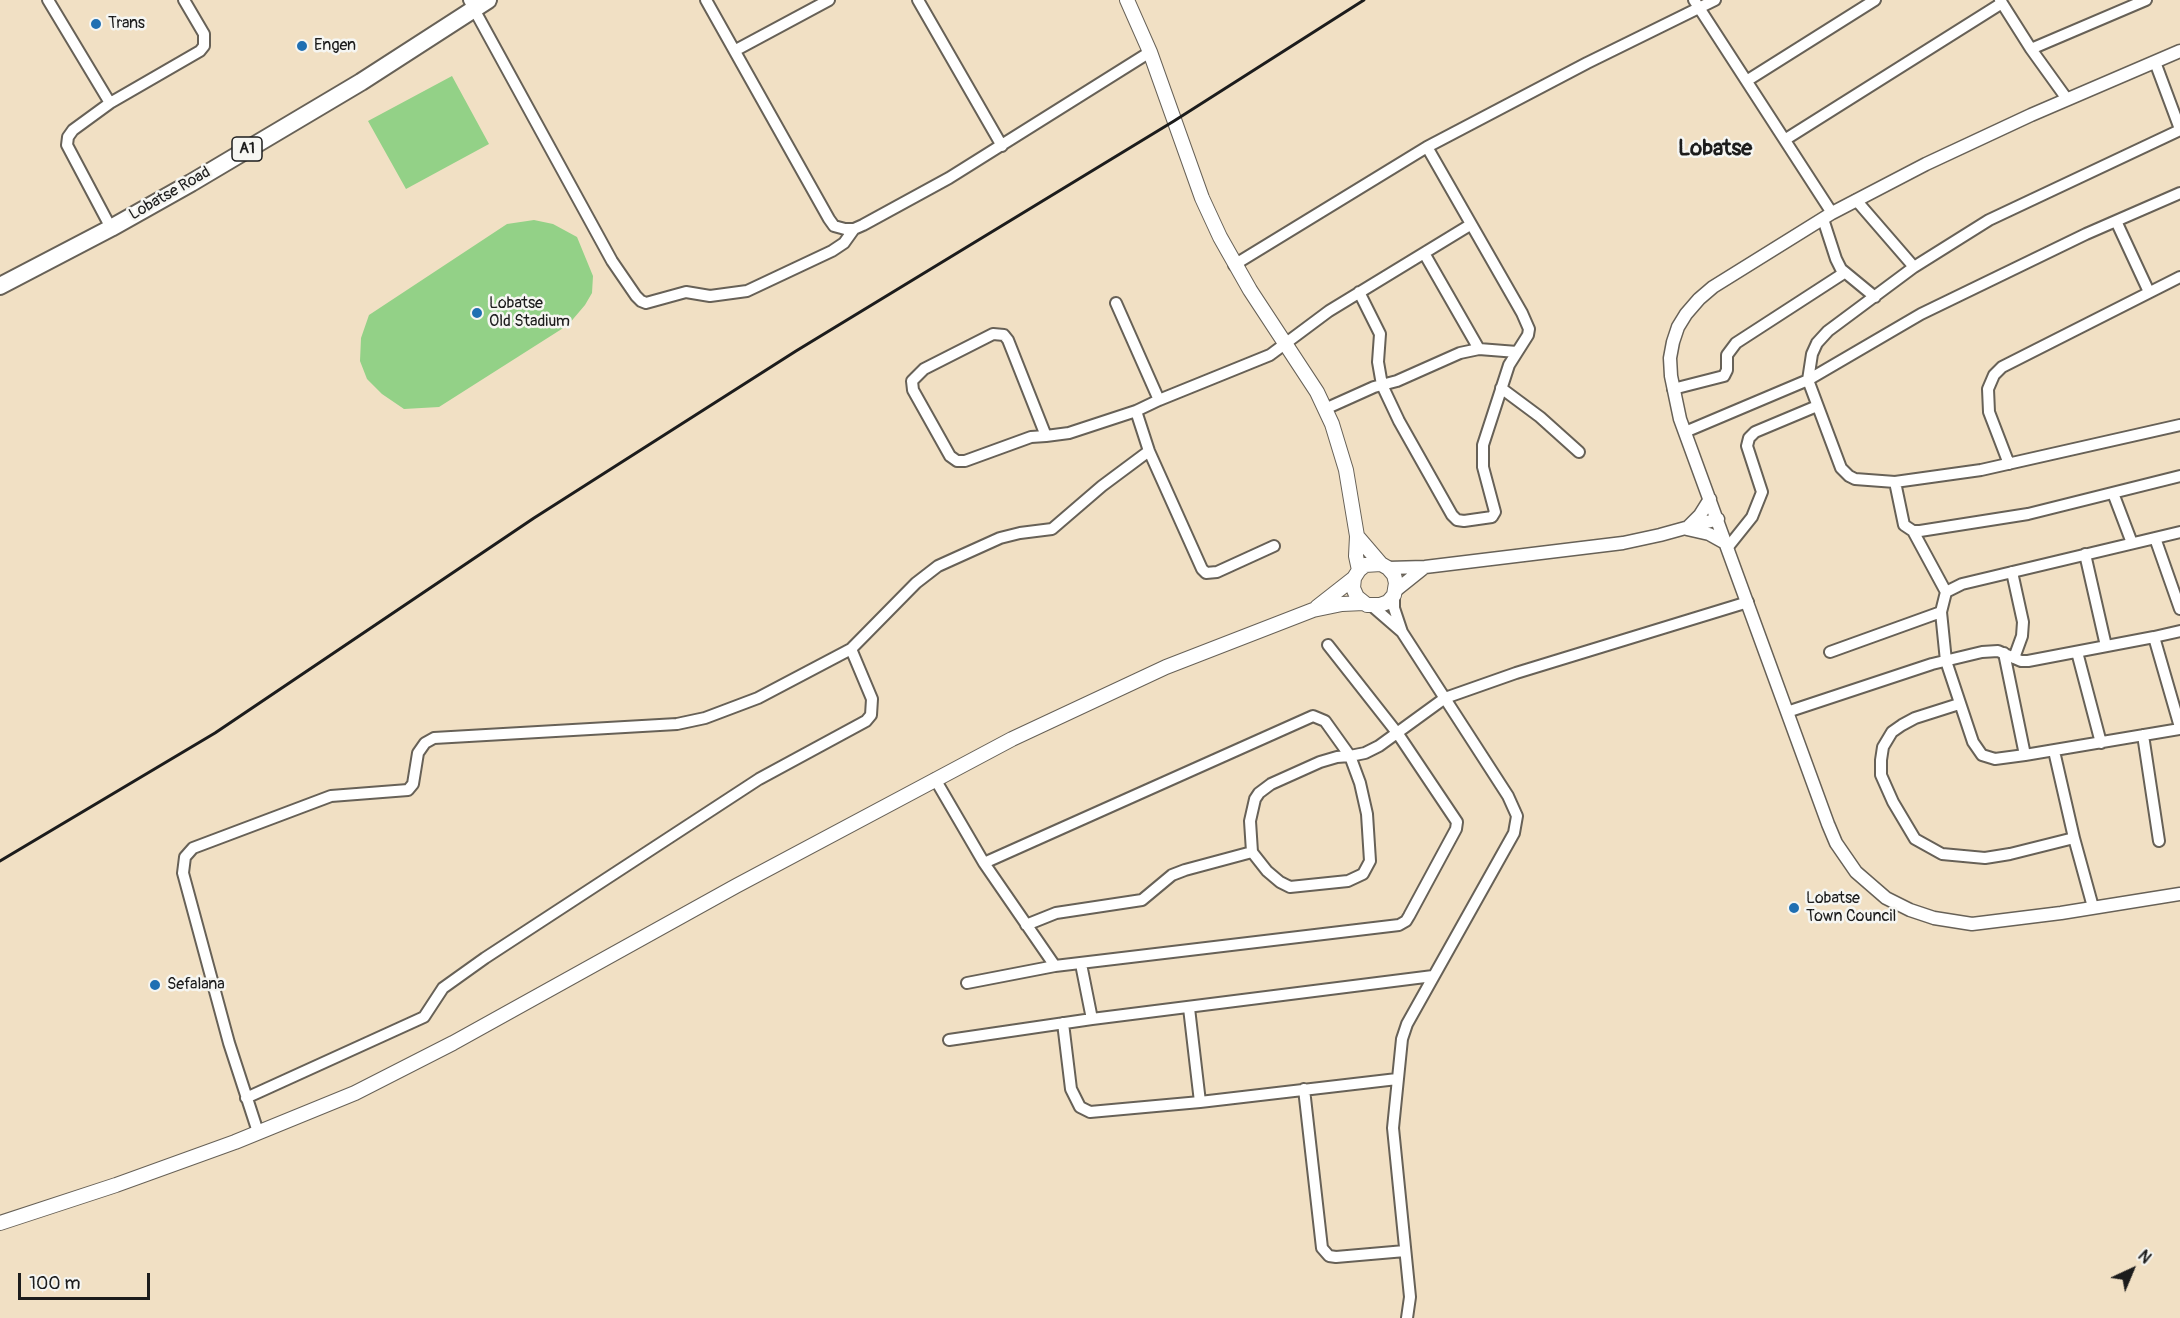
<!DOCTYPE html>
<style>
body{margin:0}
#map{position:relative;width:2180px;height:1318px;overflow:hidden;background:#f1e0c4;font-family:Pangolin,sans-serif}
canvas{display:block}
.north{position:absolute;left:2102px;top:1240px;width:60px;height:60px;-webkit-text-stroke:4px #f6f6f2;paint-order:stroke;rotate:44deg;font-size:16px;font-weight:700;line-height:24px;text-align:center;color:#1c1c1c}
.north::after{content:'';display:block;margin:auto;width:21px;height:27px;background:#1c1c1c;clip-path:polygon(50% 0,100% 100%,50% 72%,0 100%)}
.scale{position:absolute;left:18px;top:1273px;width:132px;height:27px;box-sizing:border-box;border:3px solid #1c1c1c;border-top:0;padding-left:8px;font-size:18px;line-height:21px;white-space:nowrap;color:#1c1c1c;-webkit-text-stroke:4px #f6f6f2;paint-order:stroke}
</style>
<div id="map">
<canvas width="2180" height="1318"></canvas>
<div class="north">N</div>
<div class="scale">100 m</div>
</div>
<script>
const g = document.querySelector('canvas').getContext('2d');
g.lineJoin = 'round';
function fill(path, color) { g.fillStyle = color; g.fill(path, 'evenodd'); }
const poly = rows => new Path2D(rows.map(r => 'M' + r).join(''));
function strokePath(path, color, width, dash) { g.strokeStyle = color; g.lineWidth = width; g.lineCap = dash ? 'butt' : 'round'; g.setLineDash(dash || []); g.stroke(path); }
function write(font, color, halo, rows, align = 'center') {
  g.font = font + ' Pangolin,sans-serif'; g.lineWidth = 5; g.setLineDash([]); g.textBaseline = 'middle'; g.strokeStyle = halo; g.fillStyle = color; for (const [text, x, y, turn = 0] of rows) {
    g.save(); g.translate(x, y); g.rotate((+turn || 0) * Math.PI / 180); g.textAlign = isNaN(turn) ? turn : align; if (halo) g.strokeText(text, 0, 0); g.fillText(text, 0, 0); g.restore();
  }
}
const green = poly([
 [452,76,489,144,406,189,368,121],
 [534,220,553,224,577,237,593,276,592,293,585,305,568,325,439,407,404,409,382,394,367,379,360,361,361,338,369,315,507,224]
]);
const minor = poly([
 [48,0,110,103],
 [469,0,612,261,636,296,641,301,646,303,686,292,710,296,747,291,832,251,844,243,854,229],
 [706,0,829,219,834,226,845,229,854,229,863,225,949,178,1150,52],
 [918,0,1002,146],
 [1694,0,1832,213],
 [2000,0,2031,49,2067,99],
 [2031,49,2146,0],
 [736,50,829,0],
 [2155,62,2180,129],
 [1748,80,1875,0],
 [2180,130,1989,220,1914,267,1828,331,1817,343,1812,354,1808,380,1841,468,1849,476,1855,479,1895,482,1981,470,2180,425],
 [1786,139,2002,3],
 [1856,200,1914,267],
 [1823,219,1836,259,1841,269,1875,297],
 [2116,221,2149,292],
 [111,228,67,145,68,137,73,130,110,103,200,51,204,46,204,34,184,0],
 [1424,253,1479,349],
 [1234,265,1427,147,1587,63,1715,0],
 [1359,292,1380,334,1378,362,1382,385,1399,421,1452,515,1457,520,1464,521,1492,517,1495,512,1483,467,1483,445,1509,365,1528,335,1529,329,1522,313,1427,147],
 [1116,303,1159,400],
 [1501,388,1540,417,1579,452],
 [1673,389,1724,376,1727,370,1727,355,1736,343,1844,273],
 [1325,409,1374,387,1397,381,1460,353,1479,349,1517,352],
 [1136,411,1149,451,1202,569,1206,573,1217,572,1274,546],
 [1685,432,1808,380,1921,314,2086,234,2180,193],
 [1046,436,1008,340,1004,335,993,334,924,369,912,381,913,390,950,456,957,461,965,461,1031,437,1046,436,1069,433,1136,411,1159,400,1270,355,1329,311,1470,225],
 [2009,464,1989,412,1988,389,1994,375,2002,367,2180,277],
 [1895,482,1904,525,1913,531,1920,531,2028,514,2180,476],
 [2113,493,2132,543],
 [1913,531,1946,592],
 [2180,532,1962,584,1946,592,1941,612,1946,661,1973,742,1982,755,1995,759,2025,755,2180,729],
 [2155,538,2180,609],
 [1728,547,1752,517,1762,492,1747,446,1749,438,1755,432,1817,406],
 [2085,554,2106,646],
 [2012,572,2023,622,2022,636,2014,658],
 [1394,595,1394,608,1402,632,1508,796,1517,816,1514,833,1407,1024,1402,1039,1393,1128,1410,1297,1407,1318],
 [1372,606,1402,632],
 [2154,637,2180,727],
 [1830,652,1941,612],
 [2077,652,2101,743],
 [2004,653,2025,755],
 [1959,704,1915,718,1902,725,1892,732,1883,747,1881,760,1881,775,1893,802,1915,839,1942,854,1985,858,2010,854,2074,838],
 [1787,712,1932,664,1982,652,1998,651,2021,661,2028,661,2154,637,2180,631],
 [2143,735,2159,841],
 [2054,751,2074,838,2093,907],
 [935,779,984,863,1055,966,1399,925,1406,921,1409,916,1456,829,1457,822,1398,734,1328,645],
 [984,863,1313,716,1325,721,1350,756,1360,783,1367,814,1370,861,1363,874,1348,881,1290,887,1280,882,1267,871,1252,852,1250,821,1255,799,1259,793,1271,784,1320,762,1337,757,1350,756,1365,753,1379,746,1445,698,1516,673,1748,602],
 [1026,925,1056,913,1142,900,1172,875,1185,870,1252,852],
 [1081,964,1092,1019],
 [967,983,1055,966],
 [1189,1008,1200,1102],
 [1063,1023,1071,1089,1080,1107,1090,1112,1200,1102,1397,1079],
 [949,1040,1092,1019,1433,976],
 [1304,1089,1322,1248,1329,1256,1336,1257,1405,1251],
 [246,1098,424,1017,443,988,485,958,759,779,866,721,871,715,872,699,851,649],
 [258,1132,229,1043,183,873,185,857,193,848,331,796,408,790,413,784,418,753,425,743,434,738,677,724,705,718,758,698,851,649,916,583,938,566,1000,538,1020,533,1052,529,1102,486,1149,451]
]);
const tertiary = poly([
 [2180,51,2031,115,1926,164,1832,213,1713,287,1699,299,1686,314,1678,327,1673,342,1670,358,1671,376,1680,419,1828,824,1836,843,1856,872,1886,898,1910,910,1934,918,1972,924,2061,913,2180,894],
 [1689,526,1700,515,1710,499],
 [1687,529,1709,534,1727,544],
 [1388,568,1425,567,1623,543,1660,535,1718,519],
 [1395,591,1425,567]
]);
const secondary = poly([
 [1127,0,1150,52,1202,198,1220,237,1250,290,1317,392,1332,424,1346,470,1357,536,1356,556,1359,570],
 [1357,536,1381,564,1388,568,1394,575,1396,583,1394,595,1388,602,1380,605,1367,605,1357,597,1353,588,1354,578,1359,570,1365,565,1381,564],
 [1317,607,1354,578],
 [0,1223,116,1185,235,1142,355,1093,453,1043,736,886,1012,739,1166,667,1313,610,1342,604,1364,603]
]);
const trunk = poly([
 [0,286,111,228,191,183,361,82,488,0]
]);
const rail = poly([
 [0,861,215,733,534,518,796,351,1174,121,1364,0]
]);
const markers = [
 [96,24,6,"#1f6fb2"],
 [302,46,6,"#1f6fb2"],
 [477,313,6,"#1f6fb2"],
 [1794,908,6,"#1f6fb2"],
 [155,985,6,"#1f6fb2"]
];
const shields = [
 [247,149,30]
];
const shieldNames = [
 ["A1",247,149]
];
const poiNames = [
 ["Trans",108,24],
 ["Engen",314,46],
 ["Lobatse",489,304],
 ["Old Stadium",489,322],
 ["Lobatse",1806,899],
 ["Town Council",1806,917],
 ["Sefalana",167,985]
];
const streetNames = [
 ["Lobatse Road",170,194,-30]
];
const districtNames = [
 ["Lobatse",1715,149]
];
fill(green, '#93d187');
strokePath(minor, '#676157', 14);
strokePath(tertiary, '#676157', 15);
strokePath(secondary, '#676157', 16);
strokePath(trunk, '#676157', 20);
strokePath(minor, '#fff', 10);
strokePath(tertiary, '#fff', 12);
strokePath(secondary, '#fff', 14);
strokePath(trunk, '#fff', 16);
strokePath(rail, '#1c1c1c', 3);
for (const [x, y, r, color] of markers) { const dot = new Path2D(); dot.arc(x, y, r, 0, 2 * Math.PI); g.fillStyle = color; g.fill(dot); strokePath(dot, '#f6f6f2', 2); }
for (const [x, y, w] of shields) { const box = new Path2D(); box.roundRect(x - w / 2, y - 12, w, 24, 4.5); g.fillStyle = '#f6f6f2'; g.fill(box); strokePath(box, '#1c1c1c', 1.5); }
write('bold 15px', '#1c1c1c', null, shieldNames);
write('16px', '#1c1c1c', '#f6f6f2', poiNames, 'left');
write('16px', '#1c1c1c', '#f6f6f2', streetNames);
write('bold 22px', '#1c1c1c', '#f6f6f2', districtNames);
</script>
